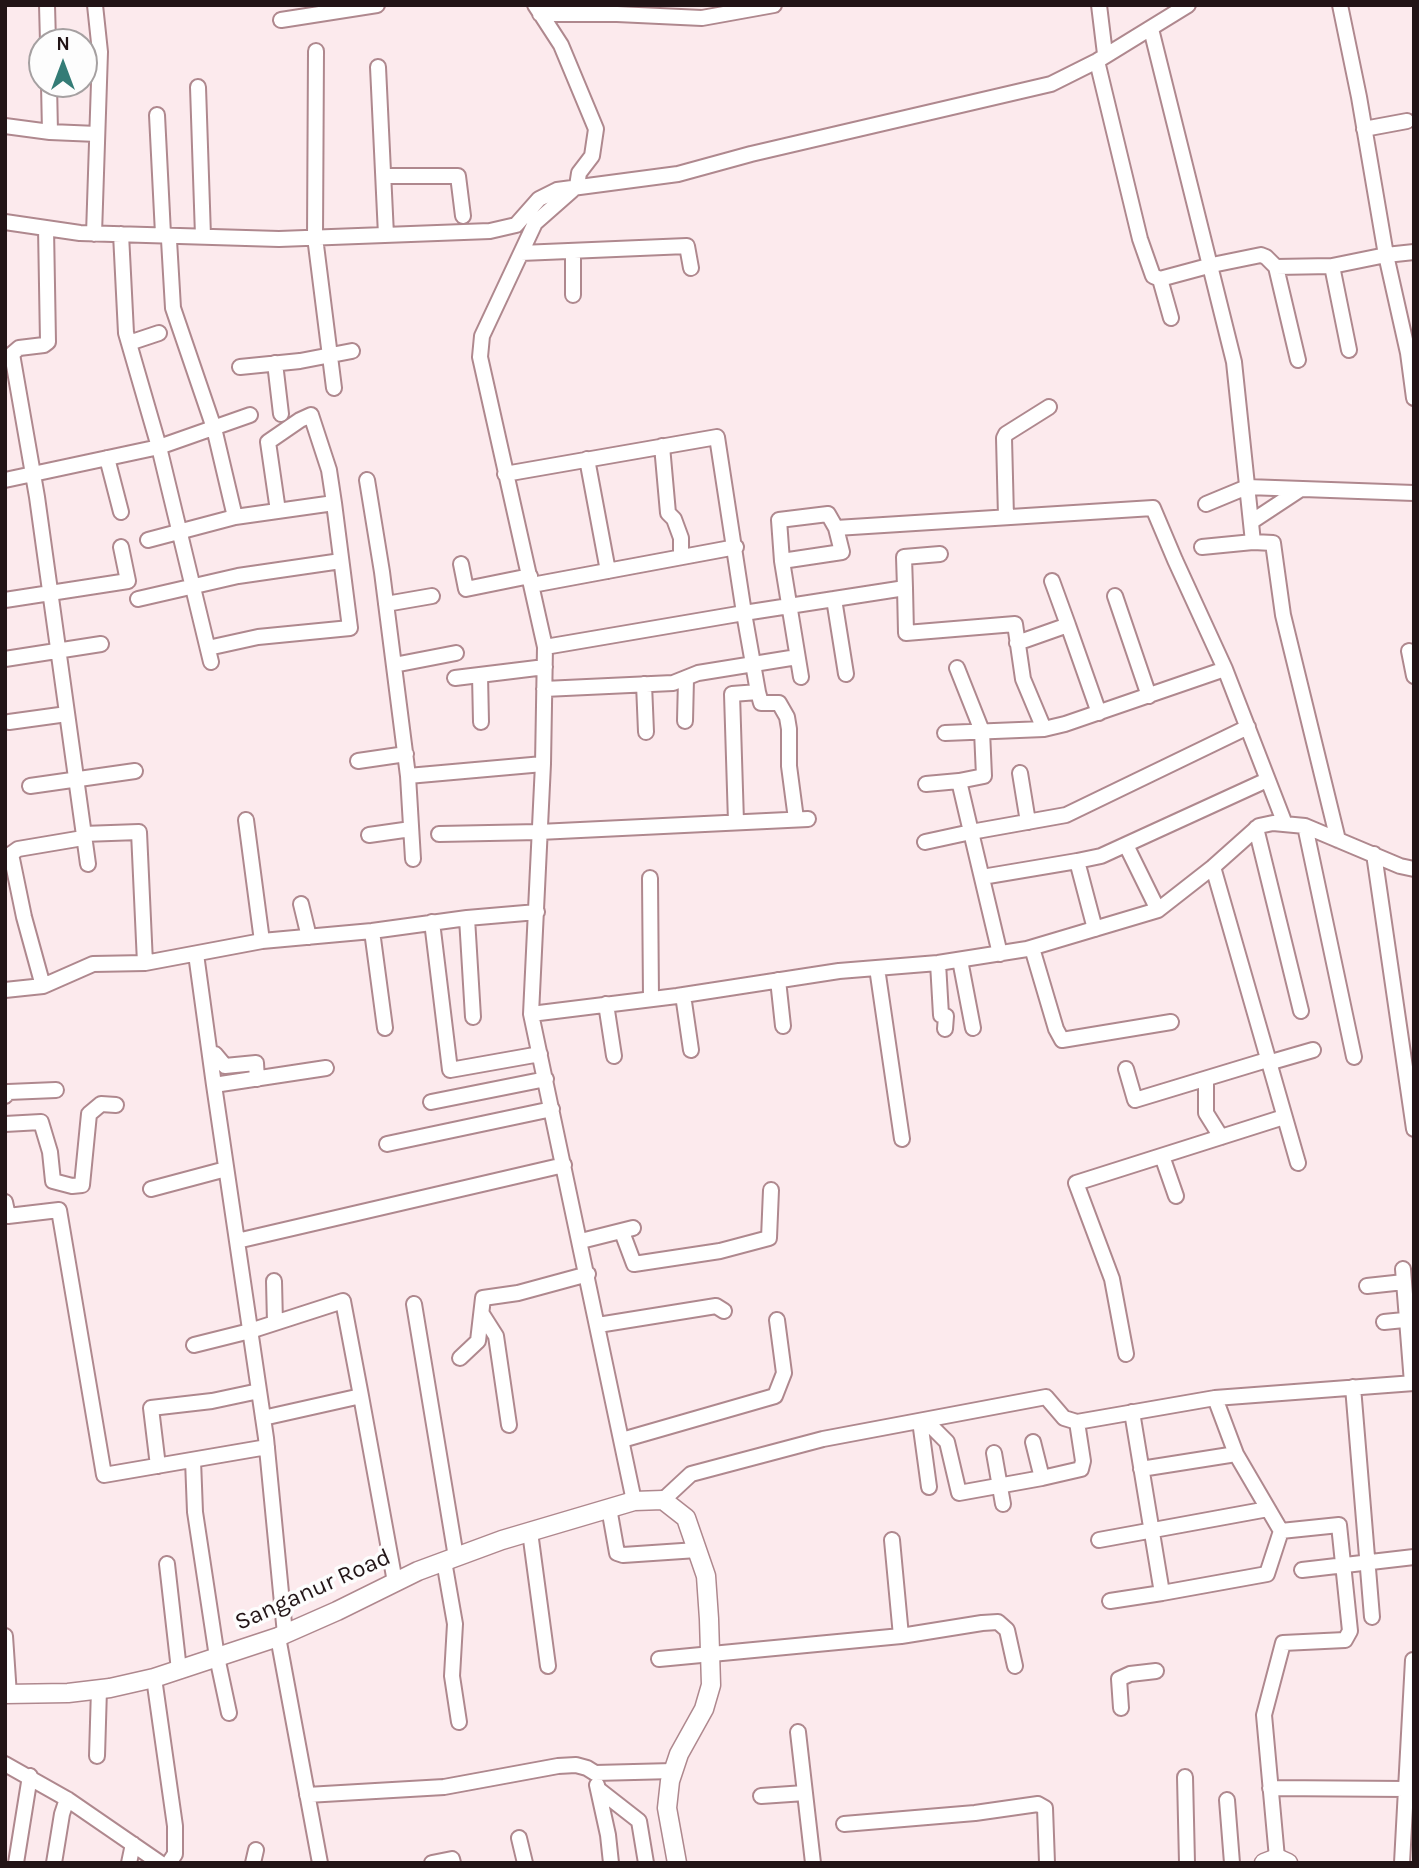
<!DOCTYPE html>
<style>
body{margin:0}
#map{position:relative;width:1419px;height:1868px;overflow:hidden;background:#fceaed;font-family:Karla,sans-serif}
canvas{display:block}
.frame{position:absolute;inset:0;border:7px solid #221416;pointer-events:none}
.north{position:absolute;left:28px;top:28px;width:70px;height:70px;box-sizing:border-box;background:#fdfdfd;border:2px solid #a5a0a1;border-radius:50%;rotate:0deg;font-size:19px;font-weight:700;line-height:28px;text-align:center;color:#221416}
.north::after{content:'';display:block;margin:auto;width:24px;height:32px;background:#347c76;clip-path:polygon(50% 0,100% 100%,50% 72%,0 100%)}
</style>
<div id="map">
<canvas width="1419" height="1868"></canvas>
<div class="frame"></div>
<div class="north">N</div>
</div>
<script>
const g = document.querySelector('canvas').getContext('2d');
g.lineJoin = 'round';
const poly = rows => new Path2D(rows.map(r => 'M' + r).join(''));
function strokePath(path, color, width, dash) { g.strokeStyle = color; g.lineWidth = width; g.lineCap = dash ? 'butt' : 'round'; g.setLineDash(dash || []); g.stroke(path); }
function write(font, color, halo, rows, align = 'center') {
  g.font = font + ' Karla,sans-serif'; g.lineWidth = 7; g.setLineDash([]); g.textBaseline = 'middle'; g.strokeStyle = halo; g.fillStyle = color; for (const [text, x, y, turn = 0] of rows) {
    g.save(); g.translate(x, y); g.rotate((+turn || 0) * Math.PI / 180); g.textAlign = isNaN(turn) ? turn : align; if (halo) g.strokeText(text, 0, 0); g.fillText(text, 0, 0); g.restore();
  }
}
const minor = poly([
 [47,5,48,42],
 [535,5,561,45,596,129,592,156,579,173,577,186,535,223,482,336,480,357,545,647,543,764,531,1014,634,1501],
 [1099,5,1105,54],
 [1340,5,1359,97,1386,255,1332,266,1349,350],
 [540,14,617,14,702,18,774,5],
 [281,20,377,5],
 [1151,29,1234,362,1253,542,1273,543,1283,615,1338,840],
 [316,51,315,237,334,388],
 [1097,61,1140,239,1153,276,1160,279,1212,265,1261,255,1266,257,1276,267,1298,360],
 [378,67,386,235],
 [198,87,203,236],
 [157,115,163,234,168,235,169,240,173,308,214,428,235,517],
 [5,126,50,132,49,84],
 [1364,129,1407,121],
 [50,132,97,134],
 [384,176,458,176,463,216],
 [5,222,80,233,279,239,490,231,516,225,539,199,557,190,678,174,751,154,1051,84,1097,61,1188,5],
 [46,228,48,342,44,345,19,348,12,354,37,497,88,864],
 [94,234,100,52,95,5],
 [121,234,126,333,159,447,250,415],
 [573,251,573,295],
 [1414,252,1386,255,1408,353,1414,398],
 [521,253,687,246,691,268],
 [1276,267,1332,266],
 [1160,279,1171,318],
 [129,343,159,333],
 [275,363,281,414],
 [240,367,300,361,352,351],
 [662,446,668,513,674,519,681,538,681,557],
 [107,458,121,512],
 [587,459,608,571],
 [505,474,717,437,744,613,545,647],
 [5,480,159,447,211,662],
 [367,480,382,572,408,776],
 [1206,504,1247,487,1414,493],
 [278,511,268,442,300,420,311,415,329,470,334,503],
 [1006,517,1004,438,1006,434,1049,407],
 [1251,522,1301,489],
 [836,528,1153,508,1175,560,1225,669,1285,824],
 [148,540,235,517,334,503,350,628,258,637,208,648],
 [1202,547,1253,542],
 [782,561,842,552,836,528,828,514,779,520,782,561,801,677],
 [461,564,466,589,530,576],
 [1052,581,1068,625],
 [532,585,736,547],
 [905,588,904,557,940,554],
 [1115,596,1149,696],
 [138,599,238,576,341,561],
 [834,599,846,674],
 [5,600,128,581,121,547],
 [386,604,432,596],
 [1017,643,1068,625,1099,713],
 [1409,651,1414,676],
 [5,659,101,644],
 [394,665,456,653],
 [957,668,982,731,984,776,959,781,971,832,1066,815,1248,727],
 [480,675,481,722],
 [455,678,545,667],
 [644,684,646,732],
 [544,689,673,683,698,673,797,657],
 [758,692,761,703,779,703,787,717,789,729,789,766,796,819],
 [685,721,686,679],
 [9,722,67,714],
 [945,733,1044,729],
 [358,761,406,754],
 [1020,773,1028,822],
 [926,784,959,781],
 [30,786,135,771],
 [246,820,262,941],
 [736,822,732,694,758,692,744,613,905,588,906,633,1015,624,1023,679,1044,729,1065,724,1225,669],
 [1305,826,1354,1057],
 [1256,828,1301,1011],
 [83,834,139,832,145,963,262,941,372,931,467,918,537,912],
 [439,834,539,832,808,819],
 [369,835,411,829],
 [925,842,971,832,1000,954],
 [1126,845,1158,910],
 [1374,854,1414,1129],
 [413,859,408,776,543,764],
 [1213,867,1298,1163],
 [982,877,1077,861],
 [650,878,651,999],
 [301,904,309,937],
 [467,918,473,1017],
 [432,922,450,1070,540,1054],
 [1095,929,1077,861,1101,856,1267,780],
 [372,931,385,1028],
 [1032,948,1056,1029,1062,1040,1171,1022],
 [196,954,214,1085],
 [960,960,973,1028],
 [938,963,941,1015,946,1016,945,1029],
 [877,968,902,1139],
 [778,980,783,1026],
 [43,986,24,917,11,854,18,849,83,838],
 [5,990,43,986,93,964,145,963],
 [683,995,691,1050],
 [606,1004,614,1056],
 [531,1014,677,996,839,971,938,963,1027,949,1158,910,1213,867,1259,826,1273,823,1305,826,1400,866,1414,869],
 [215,1054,225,1066,256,1063,257,1079],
 [1268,1063,1313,1050],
 [1126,1069,1135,1100,1267,1060],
 [1206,1079,1206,1113,1221,1137],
 [5,1096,8,1092,56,1090],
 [431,1102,546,1079],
 [5,1124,41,1122,50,1152,53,1181,72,1186,82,1185,89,1114,101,1104,116,1105],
 [387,1144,552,1109],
 [1162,1156,1176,1196],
 [151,1189,226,1169],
 [5,1202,8,1216,59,1210,104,1475,267,1447],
 [622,1232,634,1264,720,1251,769,1238,771,1190],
 [237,1241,564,1165],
 [581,1241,633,1228],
 [1403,1269,1412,1383],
 [274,1281,275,1323],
 [1367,1286,1404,1282],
 [414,1304,456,1557],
 [482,1314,496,1336,509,1425],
 [1384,1322,1414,1319],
 [598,1325,716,1306,724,1311],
 [194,1345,250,1331,343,1301,361,1396],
 [1126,1354,1112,1279,1076,1183,1284,1117],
 [460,1358,478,1341,483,1298,518,1293,588,1274],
 [1353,1387,1372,1617],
 [1215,1398,1236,1454,1281,1531,1339,1525,1350,1631,1345,1640,1283,1643,1264,1715,1277,1858],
 [1132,1412,1162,1593,1267,1574,1281,1531],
 [263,1418,361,1396,395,1582],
 [925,1420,947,1442,959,1493,1042,1478,1033,1442],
 [920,1421,929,1487],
 [622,1440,775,1396,784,1373,777,1320],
 [994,1453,1003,1504],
 [193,1460,195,1512,217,1657,229,1713],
 [158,1466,151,1408,212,1401,259,1391],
 [1141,1469,1236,1454],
 [1042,1478,1081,1469,1083,1461,1077,1422],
 [663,1500,691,1474,823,1439,1046,1397,1064,1418,1077,1422,1215,1398,1414,1383],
 [609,1508,617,1553,623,1555,697,1550],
 [530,1532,548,1666],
 [1099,1540,1268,1509],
 [444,1561,455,1624,452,1676,459,1722],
 [167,1564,179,1670],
 [1302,1570,1414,1557],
 [1110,1601,1162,1593],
 [285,1634,266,1438,214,1085,326,1068],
 [5,1636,9,1695],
 [901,1636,982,1623,998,1622,1007,1630,1015,1666],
 [278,1637,320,1863],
 [659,1659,901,1636,892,1540],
 [154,1678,175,1826,175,1854,169,1863],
 [1121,1708,1119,1679,1130,1674,1156,1671],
 [798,1732,813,1863],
 [97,1756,99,1689],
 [5,1764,67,1799,160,1863],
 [1185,1777,1187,1863],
 [597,1785,608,1835,611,1863],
 [1270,1788,1406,1789],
 [598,1789,639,1821,646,1863],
 [307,1795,444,1787,558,1766,576,1765,587,1768,595,1773,673,1771],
 [761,1796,805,1793],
 [1227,1800,1232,1863],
 [844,1824,975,1813,1038,1804,1045,1808,1047,1863],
 [519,1838,525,1863],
 [16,1863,30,1776],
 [54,1863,62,1814,67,1799],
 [129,1863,133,1844],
 [253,1863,256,1850],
 [432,1863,452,1859,453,1863],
 [1402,1863,1413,1660]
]);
const major = poly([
 [5,1694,68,1693,110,1688,154,1678,278,1637,337,1611,418,1571,502,1540,634,1501,663,1500,686,1518,706,1576,709,1619,711,1685,704,1709,679,1754,670,1781,667,1808,677,1863],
 [1264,1863,1277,1858,1288,1863]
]);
const streetNames = [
 ["Sanganur Road",313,1590,-24]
];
strokePath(minor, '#af888e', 18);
strokePath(major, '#af888e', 21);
strokePath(minor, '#fff', 14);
strokePath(major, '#fff', 18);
write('24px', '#221416', '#fdfdfd', streetNames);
</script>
